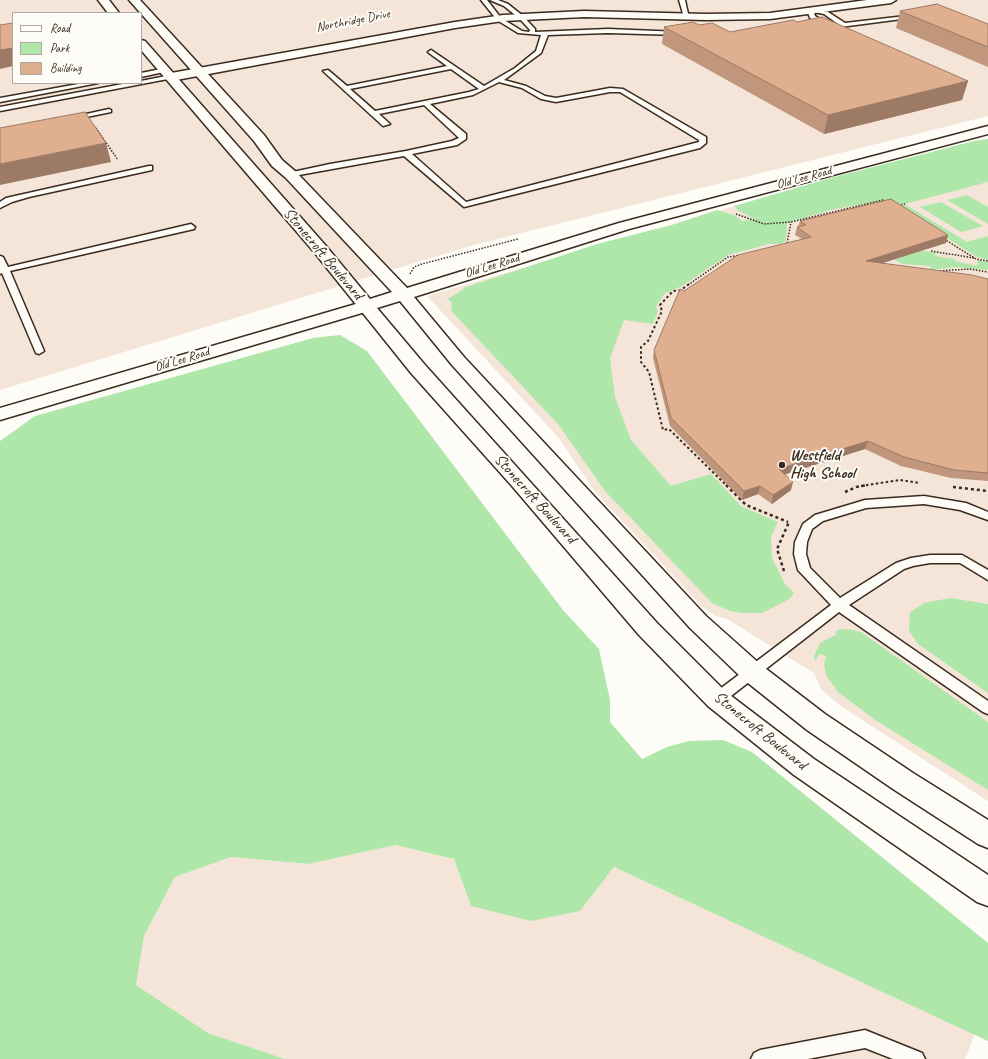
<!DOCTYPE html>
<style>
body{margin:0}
#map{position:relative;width:988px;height:1059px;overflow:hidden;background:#fdfcf7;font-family:Caveat,sans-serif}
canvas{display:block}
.legend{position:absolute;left:12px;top:12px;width:130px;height:72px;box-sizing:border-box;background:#fdfcf7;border:1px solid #afa8a0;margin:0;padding:5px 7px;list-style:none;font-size:12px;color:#3b2a1e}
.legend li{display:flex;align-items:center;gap:8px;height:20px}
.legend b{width:20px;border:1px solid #afa8a0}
</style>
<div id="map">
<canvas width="988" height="1059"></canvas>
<ul class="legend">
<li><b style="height:5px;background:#fdfcf7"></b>Road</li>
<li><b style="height:11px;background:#afe7ab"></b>Park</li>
<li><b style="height:11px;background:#dfaf90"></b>Building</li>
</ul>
</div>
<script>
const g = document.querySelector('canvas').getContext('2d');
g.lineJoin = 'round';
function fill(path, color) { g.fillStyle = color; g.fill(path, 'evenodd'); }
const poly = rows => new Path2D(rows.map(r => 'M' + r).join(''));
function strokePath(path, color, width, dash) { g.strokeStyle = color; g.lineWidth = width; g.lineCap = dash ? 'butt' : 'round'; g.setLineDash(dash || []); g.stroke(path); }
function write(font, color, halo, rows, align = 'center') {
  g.font = font + ' Caveat,sans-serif'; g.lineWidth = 4; g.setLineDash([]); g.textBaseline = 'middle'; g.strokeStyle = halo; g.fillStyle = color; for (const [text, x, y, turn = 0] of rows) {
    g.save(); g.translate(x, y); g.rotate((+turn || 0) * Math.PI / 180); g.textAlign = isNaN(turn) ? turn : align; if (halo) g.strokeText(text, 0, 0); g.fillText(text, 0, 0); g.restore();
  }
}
const built = poly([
 [0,0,988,0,988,116,470,246,0,390],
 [13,13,141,13,141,83,13,83],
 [988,139,988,801,842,707,821,689,814,673,727,619,716,616,702,607,596,493,558,437,427,296,728,208],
 [395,845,454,859,471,906,580,911,614,867,975,1034,965,1059,285,1059,208,1033,136,985,144,936,175,877,231,857,309,864]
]);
const green = poly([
 [988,139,988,182,905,204,892,206,883,201,834,209,787,223,786,241,781,244,769,244,728,255,682,286,664,294,656,307,658,311,653,324,624,320,610,358,615,397,631,440,671,486,711,474,741,506,778,522,771,537,772,558,785,584,794,593,789,599,762,613,741,613,730,611,712,603,605,491,558,424,455,315,451,310,452,303,448,299,464,289,463,288,597,244,672,225,717,210,734,215,742,221,761,217,753,218,739,211,734,206,834,177,974,141],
 [967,195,988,207,988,224,947,200],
 [941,202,983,226,961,232,920,207],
 [906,205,967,242,988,236,988,260,977,257,898,207],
 [918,248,923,251,934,252,956,258,936,253,935,256,955,259,955,261,977,266,978,260,988,262,988,270,955,267,931,270,930,266,902,264,889,256],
 [340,335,367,351,563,610,599,649,610,700,610,722,642,759,667,747,689,741,723,740,752,752,988,943,988,1041,614,867,580,911,531,921,471,906,454,859,395,845,309,864,231,857,175,877,144,936,136,985,208,1033,285,1059,0,1059,0,441,35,416,313,338],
 [950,598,988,604,988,693,918,644,909,631,910,612,924,603],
 [840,629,854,630,861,632,988,722,988,790,875,720,838,692,826,675,824,664,826,656,819,654,816,660,814,659,814,656,820,643,837,634,835,632]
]);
const pathFar2 = poly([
 [96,128,118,160],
 [898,206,905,204],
 [736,214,764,224,791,222,883,200,886,202],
 [944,239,976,259,988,261],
 [785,244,787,244,791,222],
 [931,251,974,258],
 [937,271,970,269,988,272],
 [410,274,414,267,422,264,518,239],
 [688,285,728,257,740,255]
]);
const pathFar1 = poly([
 [689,284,681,290,673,291,660,305,662,311,648,341,641,347,641,362,649,372,663,430,669,429,727,486],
 [861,486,900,480,920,483]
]);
const path = poly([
 [726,485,746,505,788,522],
 [953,487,988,491],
 [845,492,856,487,868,485],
 [784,571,777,549,789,522]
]);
const lane = poly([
 [481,0,487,0,501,18,522,31,529,32,530,30,519,18,504,6,490,0,498,0,508,4,523,16,535,29,535,32,608,29,681,32,682,33,679,35,608,33,548,35,541,53,504,80,526,86,545,96,556,98,610,88,623,89,706,137,706,143,700,148,464,207,404,156,288,177,288,173,330,164,406,151,452,141,459,138,424,105,379,114,390,124,383,126,323,71,328,70,347,86,447,66,429,53,428,52,431,50,484,86,515,68,536,51,541,35,518,33,497,20,481,0],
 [451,69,479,89,469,92,375,111,350,89,451,69],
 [499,82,522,88,541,99,556,102,610,92,620,92,699,140,699,142,466,202,412,154,457,145,466,139,466,134,430,104,473,95,499,82],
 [679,0,685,0,689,18,684,17,679,0],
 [810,8,828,12,845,23,914,15,917,17,825,29,822,27,823,26,810,18,807,10,810,8],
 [814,12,824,14,838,24,830,25,815,16,814,12],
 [166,68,168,69,168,71,141,77,141,73,166,68],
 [171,75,174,77,173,78,0,111,0,107,128,83,141,83,141,81,171,75],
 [84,83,98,83,0,102,0,98,84,83],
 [109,109,111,110,111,112,72,120,68,118,109,109],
 [149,166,152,166,152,170,29,197,12,202,0,208,0,202,6,198,149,166],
 [191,224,195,227,194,229,10,271,44,351,39,354,36,353,2,273,0,274,0,256,3,257,8,267,191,224],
 [924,496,966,503,988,512,988,520,960,510,924,504,866,508,823,521,812,529,807,542,806,554,810,568,840,598,896,563,911,558,930,555,962,555,988,570,988,580,960,563,930,563,913,566,904,569,849,605,988,701,988,714,983,712,839,612,722,703,717,705,712,703,710,699,712,695,831,605,798,570,794,554,795,542,803,524,815,515,865,500,924,496],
 [865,1030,922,1053,925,1059,893,1059,865,1048,808,1059,751,1059,754,1053,760,1050,865,1030]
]);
const street = poly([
 [867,0,896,0,891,3,770,19,706,20,584,17,503,21,455,28,171,81,165,77,171,73,455,22,503,15,584,11,706,14,770,13,867,0],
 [366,301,372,302,375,306,372,310,0,420,0,408,366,301]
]);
const secondary = poly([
 [98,0,109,0,119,13,108,13,98,0],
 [129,0,140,0,264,135,282,160,296,172,407,288,619,223,988,126,988,134,629,229,414,297,464,357,706,616,761,665,825,714,913,773,988,820,988,848,978,844,893,789,807,730,743,679,690,628,452,365,400,301,377,308,425,365,657,623,726,692,814,759,988,875,988,906,977,902,794,775,708,706,639,635,512,486,411,373,314,252,141,50,141,40,145,41,326,246,370,299,392,292,286,178,272,166,254,141,129,0]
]);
const wall = poly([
 [900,11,988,24,988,67,896,28],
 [797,22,968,81,962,100,824,134,662,44,664,27,699,25,730,32],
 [800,221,948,235,946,243,881,263,988,279,988,481,951,478,901,466,865,449,785,474,791,490,772,504,758,494,742,500,670,426,653,358,654,350,684,291,802,239,795,235,797,227,798,227]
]);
const shadedWall = poly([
 [13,48,13,66,0,69,0,50],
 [968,81,962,100,824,134,828,115],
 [106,143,111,162,0,185,0,164],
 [948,235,946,243,864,269,866,261],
 [868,441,865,449,777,477,779,469],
 [793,482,791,490,772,504,773,495],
 [760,486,758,494,742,500,744,491]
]);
const building = poly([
 [937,4,988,24,988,47,900,11,937,4],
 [822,17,968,81,828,115,664,27,693,22,699,25,712,23,730,32,793,20,797,22,822,17],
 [13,23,13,48,0,50,0,25,13,23],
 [85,112,106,143,0,164,0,128,85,112],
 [891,199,948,235,866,261,972,275,988,279,988,473,954,470,904,457,868,441,779,469,793,482,773,495,760,486,744,491,671,418,654,350,680,289,684,291,738,255,811,237,797,227,806,225,800,221,891,199]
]);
const markers = [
 [782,465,4,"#3b2a1e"]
];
const farStreetnames = [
 ["Northridge Drive",353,21,-11],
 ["Old Lee Road",804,178,-15],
 ["Old Lee Road",492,266,-17],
 ["Old Lee Road",182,360,-17]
];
const streetNames = [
 ["Stonecroft Boulevard",323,254,50],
 ["Stonecroft Boulevard",535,499,48],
 ["Stonecroft Boulevard",760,731,39]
];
const poiNames = [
 ["Westfield",790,456],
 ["High School",790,474]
];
fill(built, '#f4e5d8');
fill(green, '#afe7ab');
strokePath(lane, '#3b2a1e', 3);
strokePath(street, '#3b2a1e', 3);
strokePath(secondary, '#3b2a1e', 3);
strokePath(pathFar2, '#3b2a1e', 1.5, [1.5, 1.5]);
strokePath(pathFar1, '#3b2a1e', 2, [2.5, 2.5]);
strokePath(path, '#3b2a1e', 2.5, [3, 3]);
fill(lane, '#fdfcf7');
fill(street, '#fdfcf7');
fill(secondary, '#fdfcf7');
fill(wall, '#c0967c');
fill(shadedWall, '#9c7a65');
fill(building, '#dfaf90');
strokePath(building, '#9c7a65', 1);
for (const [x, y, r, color] of markers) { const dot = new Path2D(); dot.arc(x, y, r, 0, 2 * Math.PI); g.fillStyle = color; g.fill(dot); strokePath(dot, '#fdfcf7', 1.5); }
write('13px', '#3b2a1e', '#fdfcf7', farStreetnames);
write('16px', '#3b2a1e', '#fdfcf7', streetNames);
write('bold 16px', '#3b2a1e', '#fdfcf7', poiNames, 'left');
</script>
